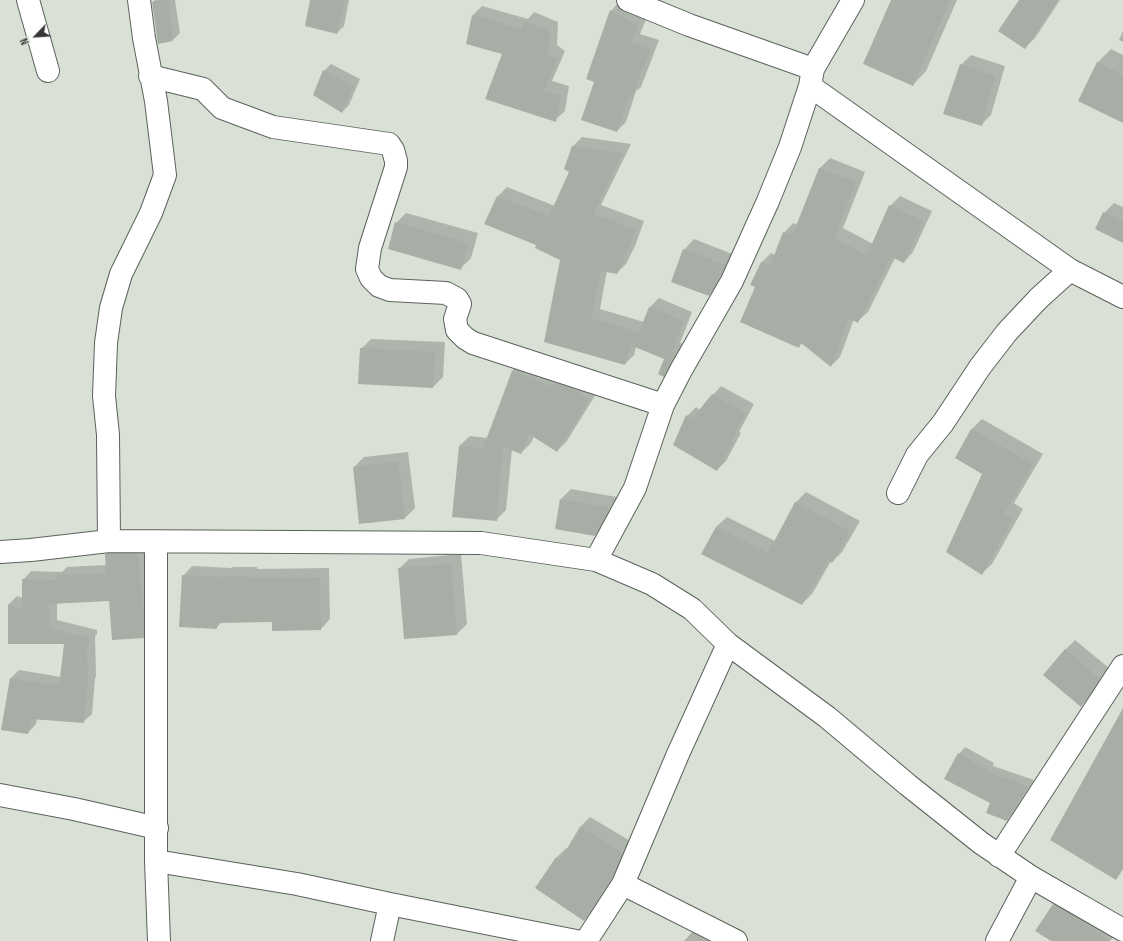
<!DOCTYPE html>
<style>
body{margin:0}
#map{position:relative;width:1123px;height:941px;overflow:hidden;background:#d9e1d7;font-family:"Sofia Sans Condensed",sans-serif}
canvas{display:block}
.north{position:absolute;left:16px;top:16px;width:40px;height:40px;-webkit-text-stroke:3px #d9e1d7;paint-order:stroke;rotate:245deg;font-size:11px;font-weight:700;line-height:16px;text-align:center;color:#343734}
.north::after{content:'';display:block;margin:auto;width:14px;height:18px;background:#343734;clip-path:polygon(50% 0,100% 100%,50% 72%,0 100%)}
</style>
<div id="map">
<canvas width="1123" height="941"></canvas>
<div class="north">N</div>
</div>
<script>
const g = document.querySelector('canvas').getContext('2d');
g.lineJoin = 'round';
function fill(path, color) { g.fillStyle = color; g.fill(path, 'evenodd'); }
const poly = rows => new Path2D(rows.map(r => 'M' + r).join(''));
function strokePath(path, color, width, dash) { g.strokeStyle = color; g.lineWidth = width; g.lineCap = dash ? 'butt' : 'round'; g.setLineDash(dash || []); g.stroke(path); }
const shadow = poly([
 [155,0,175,0,180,33,173,40,153,2],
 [311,0,349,0,344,26,337,33],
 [892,0,957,0,926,71,913,85],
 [1020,0,1060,0,1035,38,1025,48],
 [620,1,647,17,640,34,659,40,641,87,636,91,626,122,617,131,595,81,588,78,611,11],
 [482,6,528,19,534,12,558,22,557,45,565,51,552,81,569,86,565,111,555,120,473,15],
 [1123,31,1123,42,1119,40],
 [1111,49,1123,55,1123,122,1098,62],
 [971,55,1005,66,991,115,981,125,961,65],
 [331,64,360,79,349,105,342,112,324,71],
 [582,137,631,144,601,205,644,221,635,246,626,264,617,273,607,271,600,309,644,322,650,307,659,298,692,312,680,343,684,344,672,366,663,375,665,359,636,347,634,355,625,364,545,342,561,259,537,244,498,196,507,187,555,206,570,172,573,146],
 [830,158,865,172,843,228,873,244,890,206,900,196,932,211,913,252,904,262,895,258,868,312,858,321,854,319,840,357,831,366,802,343,798,347,756,286,762,262,771,253,775,255,784,233,793,223,798,225,820,168],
 [1114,203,1123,207,1123,242,1104,213],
 [406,213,478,233,471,258,461,268,396,223],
 [694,239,735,255,719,285,709,295,684,250],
 [371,339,445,342,443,377,433,387,361,349],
 [523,361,599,389,567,441,557,451,534,436,531,443,521,453,512,449,506,510,496,520,459,446,470,436,488,438,512,371],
 [721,386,754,404,739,432,741,433,726,461,717,470,687,416,696,407,700,410],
 [982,419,1043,454,1014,503,1023,509,992,564,981,574,983,473,971,430],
 [408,452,415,508,405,518,360,523,354,467,364,457],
 [571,489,617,497,605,525,594,535,561,499],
 [806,492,860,521,842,552,832,562,831,561,812,594,802,604,702,554,716,527,727,517,775,541,796,502],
 [114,546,147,546,152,628,143,637,109,600,57,603,57,620,97,630,97,634,95,636,96,677,95,678,92,714,83,722,37,719,36,724,28,733,11,678,19,670,61,677,65,643,9,604,17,596,23,598,23,580,31,571,62,572,67,567,107,565,106,554],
 [461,554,467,624,457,634,399,569,409,559],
 [192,566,232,568,233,567,257,567,257,569,329,568,330,619,321,629,273,621,222,622,216,628,183,576],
 [1075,640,1109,668,1091,696,1081,706,1065,650],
 [965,747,994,763,993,766,1034,780,1013,813,1007,820,959,754],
 [590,817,632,842,622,867,594,910,584,920,556,858,566,848,568,849,580,827],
 [1064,894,1119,930,1110,941,1052,941,1053,905],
 [695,929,723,941,684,941]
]);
const building = poly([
 [168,0,173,41,158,44,152,2],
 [310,0,345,0,337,34,305,26],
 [891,0,950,0,913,86,863,64],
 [1019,0,1058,0,1025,49,998,31],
 [610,10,639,27,631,43,651,49,632,97,629,96,617,132,581,120,594,82,586,79],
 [472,15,522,29,524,21,550,31,548,54,557,60,544,91,561,95,556,122,485,99,502,54,466,44],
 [1097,62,1123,75,1123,123,1078,101],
 [960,64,995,76,982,126,943,114],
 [323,70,354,86,342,113,313,95],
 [572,146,623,153,593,214,636,230,626,256,617,274,601,271,591,318,639,332,649,307,684,321,672,352,676,354,664,377,658,374,664,359,630,345,625,365,544,342,560,260,535,248,536,245,484,224,497,196,549,216,569,172,564,169],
 [819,168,856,182,834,238,867,255,889,205,923,221,904,263,891,257,858,323,849,318,831,367,801,343,799,348,740,322,755,287,750,285,761,262,770,266,783,232,792,236],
 [1103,212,1123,222,1123,243,1095,229],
 [395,222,468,243,461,270,388,249],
 [683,249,726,265,709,296,671,282],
 [360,348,435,352,433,388,358,384],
 [512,371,553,387,555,383,573,389,589,399,557,452,529,434,521,454,503,447,497,521,452,517,459,446,483,448],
 [712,394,746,413,731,441,733,442,717,471,673,445,686,415,692,419],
 [971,429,1033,464,1004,514,1013,519,982,575,946,552,982,474,955,458],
 [398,461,405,519,359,524,353,467],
 [560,499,608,507,607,514,595,536,555,529],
 [795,502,850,531,832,563,828,560,802,605,701,554,716,527,768,553],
 [105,554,138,554,144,614,144,638,112,640,109,601,49,604,49,628,89,638,89,644,87,644,88,686,87,686,84,723,31,719,28,734,1,730,10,678,59,686,64,644,8,644,8,604,22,609,22,579,57,580,57,575,106,573],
 [451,564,457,635,404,639,398,568],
 [182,575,223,577,223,576,248,576,248,578,320,577,321,630,272,631,272,622,217,623,217,629,179,627],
 [1065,649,1100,679,1081,707,1043,675],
 [1123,708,1123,869,1116,880,1050,840],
 [958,753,988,770,987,772,1028,787,1007,821,986,813,990,803,944,779],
 [580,827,623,853,612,878,584,921,535,888,556,857,560,860],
 [1053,904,1075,916,1110,941,1051,941,1035,931]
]);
const minor = poly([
 [28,0,48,71],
 [628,0,689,25,813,69],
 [150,76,203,89,222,108,273,127,389,144,393,150,396,161,396,167,370,248,367,269,371,278,379,286,390,290,446,293,457,299,460,304,455,319,457,330,465,338,473,343,663,405],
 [810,86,1070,270,1123,297],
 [898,493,917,455,943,423,980,367,1007,332,1039,298,1070,270],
 [109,541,108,435,104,396,106,343,111,308,121,274,151,213,165,175,156,101,144,38,139,0],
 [156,542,156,861,159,941],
 [0,552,31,550,109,541,481,543,596,560,652,584,692,609,728,644,827,717,908,785,981,843,1031,877,1123,930],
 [596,560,635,488,663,405,681,370,732,281,768,201,790,147,810,86,813,69,853,0],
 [0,795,74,809,157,828],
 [999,856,1123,666],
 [156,861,297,884,390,904,576,941],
 [623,884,736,941],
 [382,941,390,904],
 [586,941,623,884,678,754,728,644],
 [997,941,1031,877]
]);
fill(shadow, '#0003');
fill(building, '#a7aea5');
strokePath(minor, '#5b625a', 24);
strokePath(minor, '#fff', 22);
</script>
